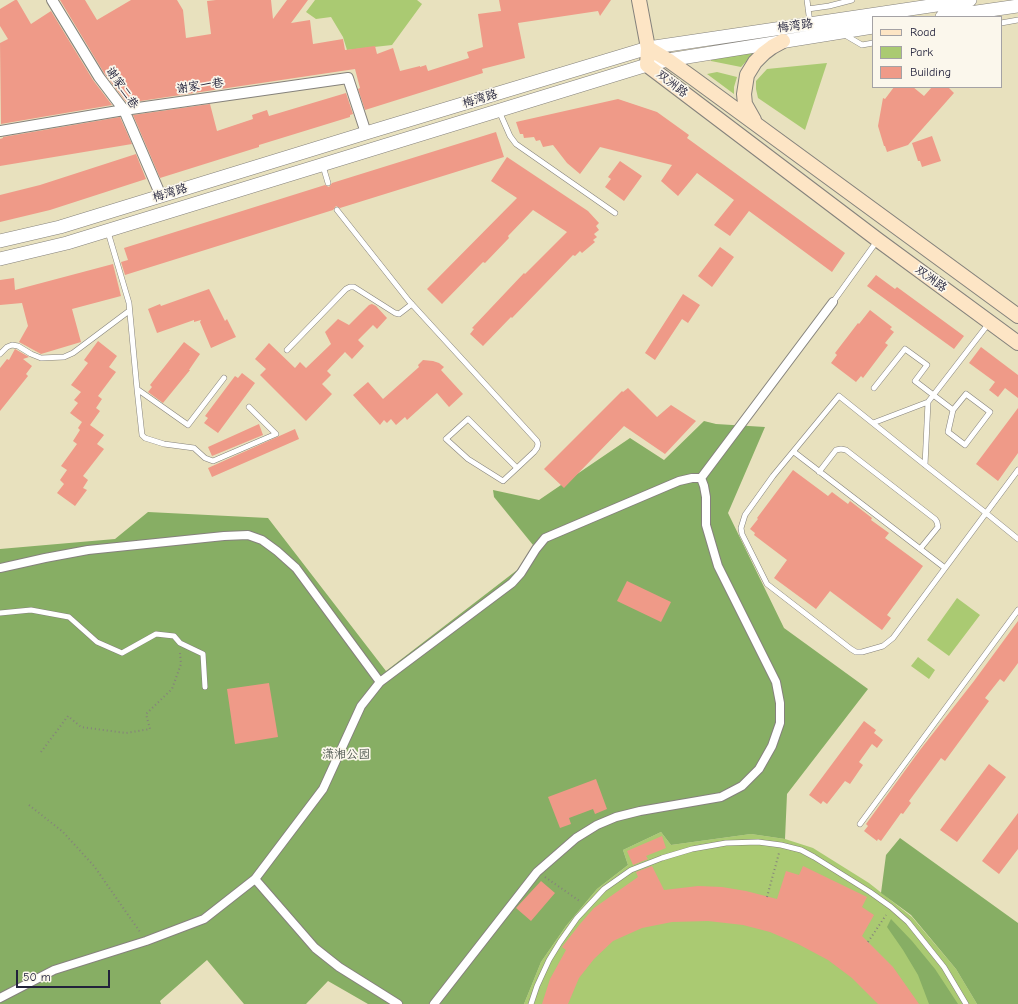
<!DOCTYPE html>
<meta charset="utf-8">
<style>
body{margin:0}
#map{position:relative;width:1018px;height:1004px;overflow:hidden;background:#e8e1be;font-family:"Comic Neue",sans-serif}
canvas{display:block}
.legend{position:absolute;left:872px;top:16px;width:130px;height:72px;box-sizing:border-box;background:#fbf7ec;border:1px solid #a4a2a5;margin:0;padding:5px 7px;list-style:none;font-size:12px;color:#22223b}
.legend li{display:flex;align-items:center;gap:8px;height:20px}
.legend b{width:20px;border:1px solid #a4a2a5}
.scale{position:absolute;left:16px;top:970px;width:94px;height:18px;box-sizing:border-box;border:2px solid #22223b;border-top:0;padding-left:5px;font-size:12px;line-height:14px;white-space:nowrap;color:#22223b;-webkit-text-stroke:3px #fbf7ec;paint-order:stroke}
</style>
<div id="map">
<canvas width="1018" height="1004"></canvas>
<ul class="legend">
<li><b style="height:5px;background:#fde5c5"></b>Road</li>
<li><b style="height:11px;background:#aaca72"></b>Park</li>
<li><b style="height:11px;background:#ef9a88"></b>Building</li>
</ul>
<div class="scale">50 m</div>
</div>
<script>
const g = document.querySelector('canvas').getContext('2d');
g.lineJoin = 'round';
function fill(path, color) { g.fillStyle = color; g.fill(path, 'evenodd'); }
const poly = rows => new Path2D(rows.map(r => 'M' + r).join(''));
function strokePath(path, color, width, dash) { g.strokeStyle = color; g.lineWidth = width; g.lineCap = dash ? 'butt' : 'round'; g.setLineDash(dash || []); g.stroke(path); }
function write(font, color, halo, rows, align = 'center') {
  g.font = font + ' "Comic Neue","LXGW WenKai TC",sans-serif'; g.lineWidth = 3.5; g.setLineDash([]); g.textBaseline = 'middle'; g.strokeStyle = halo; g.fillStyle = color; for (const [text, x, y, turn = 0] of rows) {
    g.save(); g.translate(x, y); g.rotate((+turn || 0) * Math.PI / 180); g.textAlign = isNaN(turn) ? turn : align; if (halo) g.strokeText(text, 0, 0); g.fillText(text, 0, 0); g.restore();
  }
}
const green = poly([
 [315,0,417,0,422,4,392,45,347,50,343,37,331,17,316,19,306,12],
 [753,52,753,54,741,67,711,61,711,58],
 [827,63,805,130,758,98,756,89,756,81,767,69],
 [717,72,737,77,734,87,734,94,707,74],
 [957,598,980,615,949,656,927,640],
 [918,657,935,670,929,679,911,666],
 [661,832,671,845,751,834,785,839,813,848,869,883,912,917,956,969,977,1004,524,1004,541,962,566,926,597,889,628,865,623,850]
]);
const forest = poly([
 [704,421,716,424,765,427,728,513,784,628,868,689,787,794,785,839,751,834,671,845,661,832,623,850,628,865,597,889,566,926,541,962,524,1004,368,1004,328,981,306,1004,244,1004,207,960,160,1001,161,1004,0,1004,0,549,115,539,148,512,268,518,386,671,521,567,533,545,494,497,493,490,539,500,630,438,664,460],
 [900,838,1018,923,1018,1004,977,1004,956,969,911,915,881,893,886,855],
 [891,919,912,941,935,969,958,1004,929,1004,918,975,903,950,887,927]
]);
const building = poly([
 [15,0,17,0,31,24,51,11,93,80,112,105,1,124,0,43,8,39,0,26,0,9],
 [60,0,85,0,97,20,131,0,177,0,183,10,186,38,211,34,207,1,216,0,271,0,273,19,287,0,308,0,291,23,310,20,313,44,343,39,345,50,375,46,377,54,393,48,400,71,420,66,420,67,426,65,428,71,469,58,467,52,483,47,478,14,501,11,499,0,611,0,600,16,598,11,518,23,525,58,482,69,483,73,365,110,358,89,360,88,355,69,127,103,104,73],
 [894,87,913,87,924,96,932,87,948,87,954,93,908,145,887,152,885,146,884,146,878,126,883,98,885,99],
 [346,93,353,114,350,115,350,117,259,145,259,147,160,178,133,115,210,104,217,131,253,119,252,115,267,110,269,116],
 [618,99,657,112,689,135,687,138,845,253,832,272,749,211,730,236,714,225,734,200,697,173,678,196,661,181,672,165,600,147,580,174,567,163,553,145,543,147,540,140,536,141,534,137,524,138,523,134,520,134,516,122],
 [120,117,132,144,0,166,0,139,3,138,3,137],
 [496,132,504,157,340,208,336,206,333,210,125,275,121,262,128,260,124,248,325,185,329,187,332,183],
 [932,136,941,161,922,167,920,161,918,161,912,143],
 [136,154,146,179,50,210,0,222,0,195,40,185],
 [507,157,588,211,599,223,596,226,599,230,594,234,597,237,593,240,595,242,582,253,580,251,575,256,573,255,512,318,511,317,483,346,470,334,474,329,472,328,524,273,525,274,567,232,533,210,508,236,509,238,485,263,483,262,442,304,427,289,517,198,491,181],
 [620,161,642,176,624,201,605,187,611,179,608,177],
 [720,247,734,257,712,287,698,276],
 [113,264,121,296,72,309,81,342,41,354,19,342,28,326,22,303,0,305,0,280,14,278,15,290],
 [876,275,895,289,897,287,964,336,954,349,867,286],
 [209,289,225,321,227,319,236,337,211,348,200,322,201,320,194,322,194,320,157,333,148,309,160,304,161,306],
 [683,294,700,305,688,323,682,319,655,360,645,353],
 [372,304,376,306,387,318,377,329,373,325,358,340,364,346,352,359,345,352,327,371,331,375,322,384,332,394,306,421,260,375,266,369,255,359,269,343,295,368,300,362,306,368,331,344,325,332,338,319,349,325,369,305],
 [870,310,892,327,890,329,894,332,885,343,888,345,863,378,861,376,856,382,831,363,837,355,835,353,858,323,859,324],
 [98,341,117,356,109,367,116,372,98,396,102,399,96,408,100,411,90,425,104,435,97,444,104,449,83,476,88,480,83,488,87,490,75,506,57,493,64,484,60,480,67,470,61,466,77,444,73,441,80,430,78,428,82,422,70,413,78,403,74,400,81,392,71,385,88,363,84,360],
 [184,342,200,354,189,370,190,370,163,403,148,392,152,387,150,385],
 [981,347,1018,375,1018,398,1005,388,998,397,989,390,995,382,969,363],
 [15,349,29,357,23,359,32,366,26,374,28,376,0,411,0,368,7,359,9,360],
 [423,360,433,361,439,363,444,367,441,370,463,394,449,407,437,393,407,420,405,417,396,425,391,419,387,423,384,420,380,425,353,395,368,382,383,399,419,367,418,365],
 [242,373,255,383,218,433,204,423,208,418,205,416,235,376,238,378],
 [628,388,657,417,671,405,696,421,665,454,624,426,564,488,544,469,622,391,623,392],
 [1018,408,1018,453,998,481,976,464],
 [259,424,263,435,212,456,208,447],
 [295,429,299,439,212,477,208,468],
 [793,470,828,496,832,492,848,504,850,501,872,518,871,520,889,533,885,538,923,566,887,615,891,618,882,630,830,591,816,609,774,578,787,560,754,535,755,533,750,529,758,519,757,518],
 [627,581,671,602,661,622,617,601],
 [1018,621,1018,663,1004,682,1000,679,985,698,989,701,945,761,941,758,909,801,911,803,903,814,901,813,881,841,878,839,877,841,864,831,868,826,866,824,920,750,974,681],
 [269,683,278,737,235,744,227,689],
 [864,721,876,730,874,733,883,740,877,748,872,744,859,762,863,765,850,784,845,781,827,804,823,801,821,804,809,795],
 [989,764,1006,777,957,842,940,830],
 [596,779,607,809,595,814,593,809,569,818,571,824,560,828,548,797],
 [1018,813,1018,849,999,874,982,861],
 [662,836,666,848,646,856,648,859,633,865,627,851],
 [652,866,664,890,698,886,722,887,746,891,777,899,786,871,799,875,803,866,867,897,862,907,874,915,862,936,893,967,919,1004,878,1004,852,978,828,960,798,944,770,932,743,925,708,921,672,922,642,928,613,941,594,959,579,978,568,1004,542,1004,550,979,566,950,562,947,580,924,594,908,638,877,636,872],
 [541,881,555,893,531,921,516,908]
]);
const path = poly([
 [41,752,68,716,81,727,126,733,150,729,146,714,172,689,181,664,180,653],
 [29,805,63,832,94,866,140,932],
 [545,877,581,902],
 [767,897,779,853],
 [868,942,886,915]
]);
const service = poly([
 [807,0,810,23],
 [808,9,829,6,852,0],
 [1001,23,1018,20],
 [845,35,862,45,873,43],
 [499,111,510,136,516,144,615,213],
 [323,166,328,183],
 [337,210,409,301,537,441,538,444,537,448,534,452,517,468,503,481,468,459,446,439,468,419,517,468],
 [108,232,129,303,137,389,188,425,224,378],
 [833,302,877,241],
 [287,350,346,289,350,287,354,287,395,313,399,314,412,304],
 [0,354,7,347,12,345,18,346,31,354,41,358,64,357,73,353,129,311],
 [874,388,905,349,927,365,915,381,953,410,966,394,990,412,965,445,948,432,953,410],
 [137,389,142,435,145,438,164,444,194,448,205,458,213,461,276,434,249,407],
 [873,423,928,402],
 [794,452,945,568],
 [925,465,928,402,989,323],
 [1018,470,986,513,893,638,883,646,862,652,856,652,851,649,767,584,742,534,741,528,745,515,773,476,839,396,925,465,986,513,1018,539],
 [819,472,836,450,841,449,846,450,935,519,937,522,938,527,920,549],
 [0,613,31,610,69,617,97,642,122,653,156,634,174,636,180,643,203,654,205,687],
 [860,824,1018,610],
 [531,1004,537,986,549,960,560,942,577,918,604,889,631,870,662,858,692,849,726,843,758,842,781,845,801,850,814,857,870,892,891,907,908,922,944,967,966,1004]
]);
const pedestrian = poly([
 [0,568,45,558,88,550,224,536,248,535,262,540,277,551,296,568,380,682,361,706,323,789,255,879,204,919,146,941,54,970,0,998],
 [380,682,512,583,521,573,536,549,545,538,679,481,692,478,701,478],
 [255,879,315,948,339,967,398,1004],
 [434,1004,537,872,576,838,597,825,616,817,640,811,721,797,742,786,759,769,772,746,780,723,780,703,776,682,718,566,706,525,706,497,704,486,701,478,833,302]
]);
const minor = poly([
 [52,0,99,77,124,110,161,196],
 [0,131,124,110,348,78,366,133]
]);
const tertiary = poly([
 [942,17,1018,6],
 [0,241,60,227,366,133,648,48,970,0],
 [0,259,67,243,647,65,668,60,873,27]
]);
const secondary = poly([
 [639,0,648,48,647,65,878,240,1018,343],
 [648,48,668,60,693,78,1018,316],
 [754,120,745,104,744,94,747,75,755,62,764,53,772,47,783,41]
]);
const streetNames = [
 ["梅湾路",795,26,-8],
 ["双洲路",672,84,38],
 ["谢家一巷",200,86,-8],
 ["谢家二巷",122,88,56],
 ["梅湾路",480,99,-17],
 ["梅湾路",170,193,-17],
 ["双洲路",931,279,36]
];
const parkNames = [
 ["潇湘公园",346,755]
];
fill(green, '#aaca72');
fill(forest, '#87ae64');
fill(building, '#ef9a88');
strokePath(service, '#85827c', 6);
strokePath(pedestrian, '#85827c', 10);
strokePath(minor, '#85827c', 12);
strokePath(tertiary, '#85827c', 14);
strokePath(secondary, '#85827c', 16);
strokePath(path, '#85827c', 2, [1, 3]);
strokePath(service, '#fff', 5);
strokePath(pedestrian, '#fff', 8);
strokePath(minor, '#fff', 10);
strokePath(tertiary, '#fff', 13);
strokePath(secondary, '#fde5c5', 14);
write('12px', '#22223b', '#fbf7ec', streetNames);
write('12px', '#4b544c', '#fbf7ec', parkNames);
</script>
